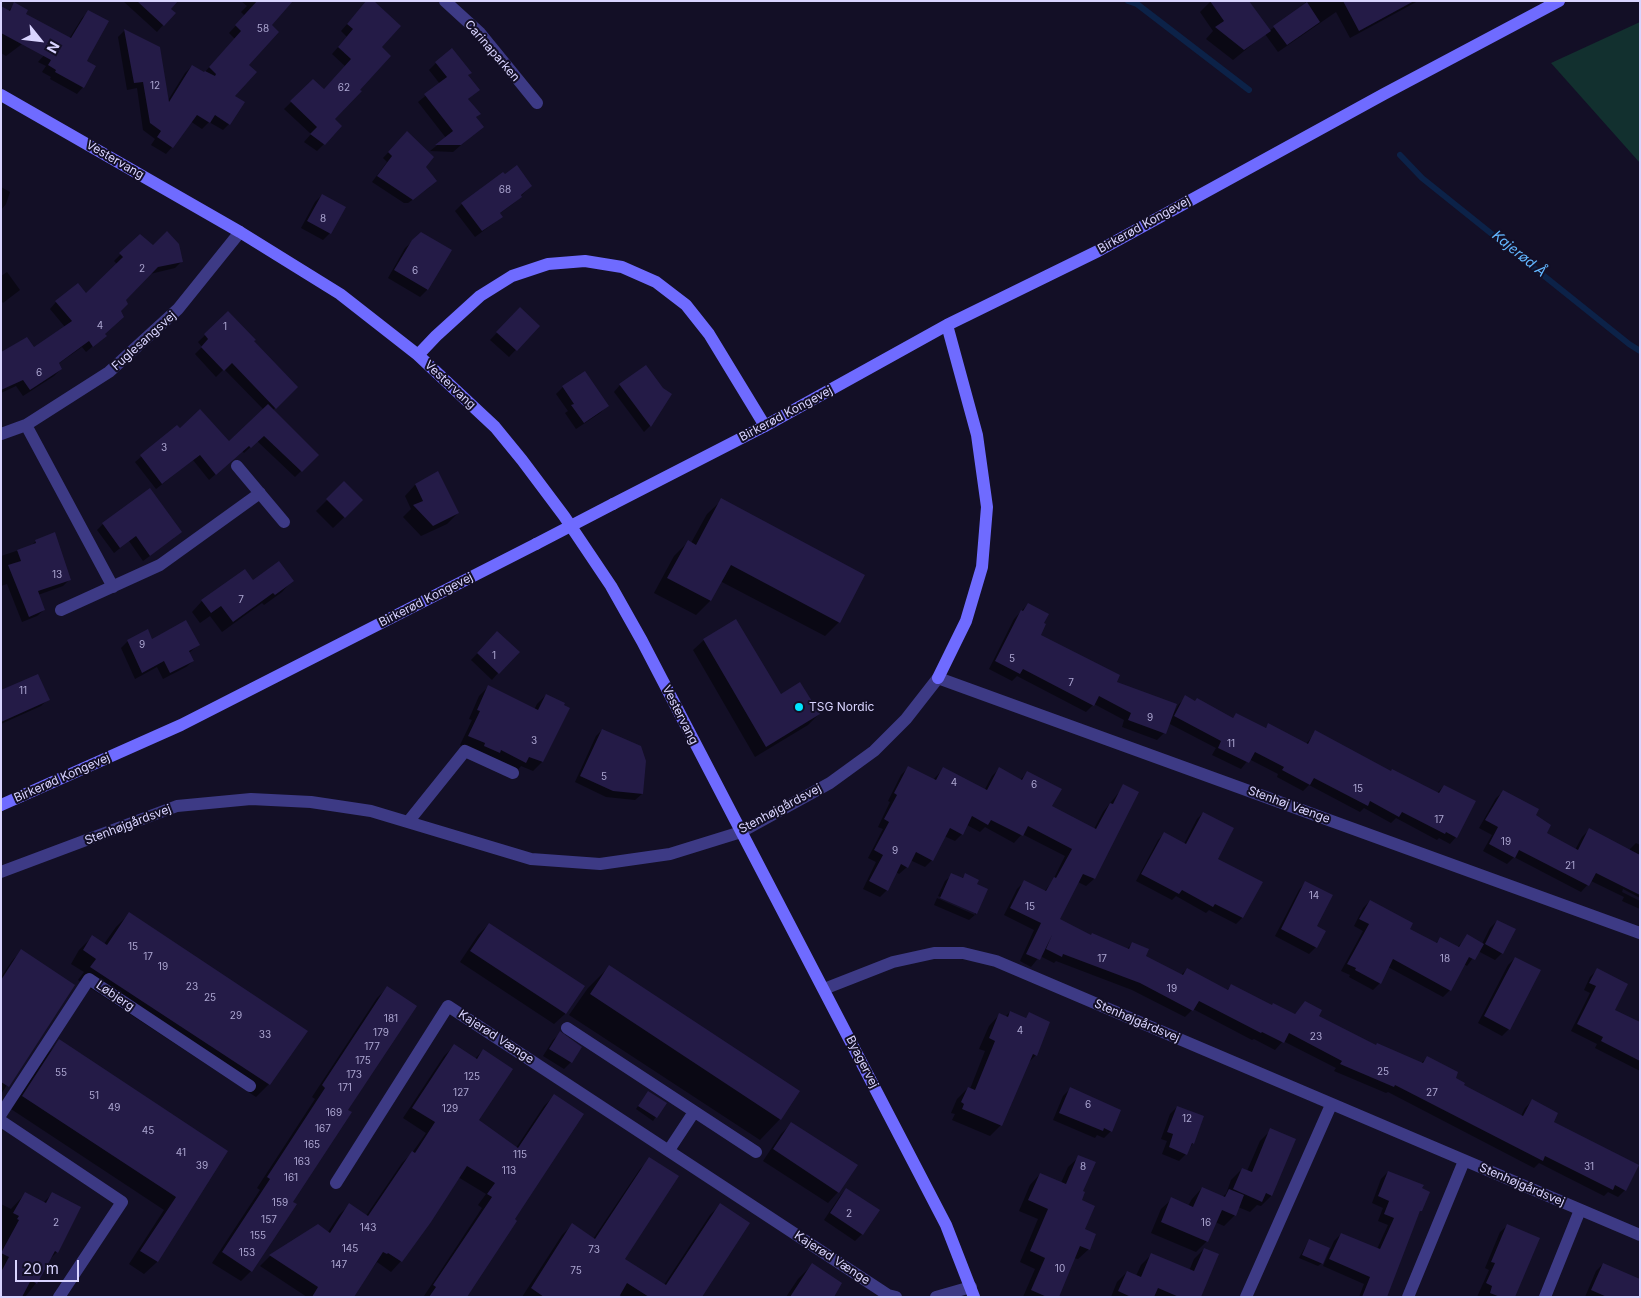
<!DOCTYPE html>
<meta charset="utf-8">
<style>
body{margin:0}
#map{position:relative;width:1641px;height:1298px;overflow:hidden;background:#130f26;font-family:Inter,sans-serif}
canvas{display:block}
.frame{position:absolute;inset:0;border:2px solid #d9d4ff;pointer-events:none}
.north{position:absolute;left:15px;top:15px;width:50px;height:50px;-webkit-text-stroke:4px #130f26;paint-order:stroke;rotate:119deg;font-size:14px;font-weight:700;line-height:20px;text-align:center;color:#d9d4ff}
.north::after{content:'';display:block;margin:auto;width:18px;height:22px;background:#d9d4ff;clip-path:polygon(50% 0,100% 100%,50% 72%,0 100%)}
.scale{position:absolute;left:15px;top:1260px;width:64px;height:22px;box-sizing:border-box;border:2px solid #d9d4ff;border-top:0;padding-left:6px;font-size:15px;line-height:18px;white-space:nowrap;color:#d9d4ff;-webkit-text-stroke:4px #130f26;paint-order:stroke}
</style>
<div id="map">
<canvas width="1641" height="1298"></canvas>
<div class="frame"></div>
<div class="north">N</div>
<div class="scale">20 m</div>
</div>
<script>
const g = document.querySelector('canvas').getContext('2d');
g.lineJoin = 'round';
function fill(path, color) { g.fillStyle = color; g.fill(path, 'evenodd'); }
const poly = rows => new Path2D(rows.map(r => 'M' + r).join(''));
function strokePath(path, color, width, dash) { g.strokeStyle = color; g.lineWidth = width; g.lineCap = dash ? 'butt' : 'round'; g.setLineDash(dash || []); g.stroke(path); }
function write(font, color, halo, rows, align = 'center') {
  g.font = font + ' Inter,sans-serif'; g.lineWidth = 4; g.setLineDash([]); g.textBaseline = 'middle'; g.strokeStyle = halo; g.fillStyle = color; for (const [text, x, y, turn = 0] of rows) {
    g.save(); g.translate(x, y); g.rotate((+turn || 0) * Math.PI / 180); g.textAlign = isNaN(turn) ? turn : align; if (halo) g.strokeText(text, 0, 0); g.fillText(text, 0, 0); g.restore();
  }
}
const green = poly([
 [1640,22,1640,163,1551,63]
]);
const shadow = poly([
 [123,1,177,1,169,9,163,25,157,32],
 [241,1,291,1,270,25,247,65,233,96,229,124,223,130,209,122,202,129,190,121,172,147,166,154,151,145,155,139,143,130,137,88,127,90,118,37,125,30,167,102,185,73,192,66,203,74,235,39,229,33,245,16,241,12,247,6],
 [1211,1,1269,31,1306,4,1304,1,1418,1,1350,38,1336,12,1278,52,1265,34,1233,60,1206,39,1213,31,1200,12],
 [15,4,25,14,22,44,6,56,1,53,1,7,8,11],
 [363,6,380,48,333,119,324,144,317,151,304,142,311,134,284,109,313,81,323,90,346,67,332,54,347,37,341,31],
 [88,12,83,87,77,94,50,79,51,77,42,72,46,66,38,62,56,42,69,39,82,18],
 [436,63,467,75,478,89,467,100,479,114,475,118,482,127,453,152,430,151,446,138,418,102,440,84,429,70],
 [401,139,430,187,408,203,404,203,372,182,387,162,383,158],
 [531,186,514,203,499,214,501,216,494,223,475,237,455,211,462,204],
 [1,187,10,192,6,204,1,210],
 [322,195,344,207,330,233,323,240,301,228,315,202],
 [140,235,153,246,181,262,175,268,150,274,124,300,120,311,104,335,105,336,86,352,82,347,58,364,61,369,54,376,23,396,16,386,1,393,1,352,26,338,34,349,65,327,50,309,56,302,86,295,117,264,114,261],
 [413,241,450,250,427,290,420,297,388,278,405,248],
 [7,272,20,290,3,303,1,300,1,276],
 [520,309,538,326,509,357,490,340],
 [228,313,252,341,296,387,272,411,317,455,295,477,257,441,244,453,242,451,209,480,193,460,156,489,135,462,177,427,179,430,229,443,264,410,224,369,216,377,195,354,202,347,198,342],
 [620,385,662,389,670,394,650,426,644,432,614,392],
 [563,387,607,406,600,413,576,429,565,413,568,411,556,394],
 [437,473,458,513,447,524,421,536,403,517,411,509,405,496,415,485],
 [344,483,362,500,333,528,316,511],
 [722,500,839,622,825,636,720,581,710,601,696,615,654,593,674,556,688,542,691,543,707,514],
 [103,524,174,538,143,561,129,541,114,553,97,530],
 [36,541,70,579,63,586,38,595,44,610,37,616,22,622,7,584,1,586,1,556,31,546],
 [292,581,282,592,264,605,262,603,222,632,210,616,200,623,192,612,202,601,252,582],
 [1028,604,1039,635,1115,683,1173,714,1179,704,1186,697,1232,719,1236,714,1264,729,1269,725,1306,744,1316,732,1390,772,1437,793,1444,786,1456,837,1450,844,1439,838,1437,840,1396,818,1391,823,1364,808,1360,812,1309,785,1303,791,1277,777,1278,774,1249,759,1241,769,1212,755,1216,748,1168,723,1164,733,1157,740,1122,727,1124,720,1094,704,1086,712,1017,676,1012,681,989,669,1014,619],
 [497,633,498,673,492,680,471,660],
 [152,640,198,645,189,653,193,661,186,667,163,679,157,667,135,679,121,648,128,641],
 [704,640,780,696,819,714,808,725,755,757,693,650],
 [488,687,534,710,537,704,546,695,568,708,542,762,533,771,521,766,517,771,460,745,472,720,469,719,479,696],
 [1,692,48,699,41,706,1,724],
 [602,730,642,794,635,800,606,797,575,782,596,736],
 [908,768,933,780,943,769,984,791,992,776,999,769,1020,780,1028,772,1051,807,1094,829,1103,812,1124,786,1137,793,1094,879,1086,886,1078,882,1058,920,1090,936,1127,949,1133,943,1144,956,1181,975,1187,969,1227,990,1232,985,1272,1006,1294,1015,1305,1002,1317,1016,1375,1046,1421,1063,1427,1058,1462,1086,1521,1116,1525,1108,1532,1101,1552,1122,1625,1190,1618,1197,1608,1192,1604,1196,1539,1163,1534,1168,1388,1092,1386,1093,1334,1071,1336,1068,1283,1041,1275,1050,1254,1039,1252,1040,1193,1009,1185,1017,1132,990,1056,961,1054,963,1040,956,1031,967,1020,961,1034,930,1004,915,1017,889,1024,882,1044,892,1053,880,1065,856,1022,834,1014,843,985,827,980,832,967,825,962,834,955,841,944,836,932,860,925,867,910,860,907,867,899,874,896,872,887,890,880,897,863,889,876,862,868,858,883,829,878,827,890,802,888,801,901,775],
 [1503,792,1534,816,1545,834,1575,850,1582,837,1589,830,1629,850,1636,843,1640,845,1640,898,1623,889,1622,892,1640,901,1640,909,1622,901,1624,897,1591,881,1581,892,1514,857,1507,864,1483,851,1492,835,1479,828,1496,798],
 [1203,813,1216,859,1261,883,1242,918,1236,924,1209,910,1206,913,1176,896,1172,900,1136,881,1158,840,1164,834,1184,844,1197,819],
 [952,875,961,879,965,875,976,885,976,914,969,920,934,905,937,898,975,915,975,912,938,896,945,881],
 [1305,883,1315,927,1316,947,1309,954,1275,936,1299,890],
 [1370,901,1409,930,1435,944,1441,938,1457,948,1467,936,1482,944,1490,928,1497,921,1502,953,1495,960,1478,951,1467,966,1464,964,1450,990,1443,997,1388,967,1380,983,1373,990,1349,977,1350,975,1341,971,1363,931,1354,926,1363,908],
 [129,914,307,1031,269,1084,256,1097,78,980,84,972,71,964,79,950,92,937,104,944,116,927],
 [489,924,583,986,565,1014,554,1024,460,962,478,935],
 [21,951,74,985,1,1094,1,977,12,961],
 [1515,958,1509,1029,1502,1036,1478,1023,1508,965],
 [609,967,780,1119,760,1140,569,1015,588,988],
 [1597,970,1613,1010,1640,1024,1640,1071,1595,1048,1597,1044,1571,1031,1590,993,1584,990,1590,977],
 [387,988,347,1110,251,1271,241,1281,212,1263,260,1190,257,1188,315,1099,312,1097,377,998],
 [1010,1012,1025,1019,1029,1014,1036,1055,1027,1064,1001,1125,990,1136,952,1120,955,1114,951,1113,957,1099,968,1088,970,1089,985,1051,979,1049,989,1026,999,1015,1005,1017],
 [560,1033,580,1048,571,1062,564,1069,543,1056,553,1040],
 [60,1041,226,1151,157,1262,144,1274,129,1264,164,1210,11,1109,47,1054],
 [454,1046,475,1059,483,1050,477,1121,516,1148,544,1106,554,1096,513,1219,466,1297,424,1296,482,1208,478,1205,486,1194,458,1177,401,1261,391,1272,377,1262,352,1297,307,1297,260,1266,270,1256,318,1225,328,1232,339,1215,349,1205,366,1216,402,1163,412,1153,426,1133,403,1118,444,1056],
 [1070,1089,1111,1131,1104,1138,1097,1135,1095,1138,1053,1120,1063,1096],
 [645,1096,665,1104,653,1121,636,1109],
 [1177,1107,1193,1143,1186,1154,1179,1161,1162,1154,1167,1141,1161,1139,1170,1114],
 [792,1123,838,1192,828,1203,763,1161,781,1134],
 [1271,1130,1271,1196,1261,1206,1257,1205,1250,1212,1238,1207,1235,1215,1224,1226,1215,1222,1206,1242,1196,1252,1151,1233,1161,1209,1172,1199,1188,1206,1192,1199,1202,1188,1222,1197,1226,1194,1231,1180,1242,1169,1247,1171,1260,1141],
 [1079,1157,1082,1192,1080,1201,1083,1230,1089,1249,1078,1259,1074,1258,1058,1297,1023,1297,1035,1269,1020,1262,1038,1219,1019,1211,1030,1185,1040,1174,1061,1183,1068,1167],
 [650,1159,623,1259,664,1285,710,1215,720,1205,700,1297,623,1297,619,1294,617,1297,522,1297,562,1235,572,1225,593,1239,640,1169],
 [1388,1172,1428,1192,1384,1297,1359,1297,1364,1284,1323,1266,1334,1241,1341,1234,1377,1249,1388,1225,1378,1221,1383,1208,1372,1203,1381,1179],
 [846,1189,862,1234,855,1241,824,1220,840,1196],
 [26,1193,43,1203,52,1194,57,1252,49,1260,36,1283,25,1297,1,1297,1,1204,11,1209],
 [1507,1226,1514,1297,1477,1297,1489,1270,1485,1268,1500,1232],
 [1309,1240,1322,1263,1318,1266,1299,1258],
 [1204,1249,1200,1297,1111,1297,1117,1282,1127,1272,1136,1276,1141,1265,1151,1255,1189,1271,1194,1259],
 [1603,1264,1640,1297,1585,1297,1596,1271],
 [812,1265,832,1297,786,1297,798,1279]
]);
const stream = poly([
 [1128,1,1137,4,1249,90],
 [1400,155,1422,178,1629,344,1640,351]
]);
const building = poly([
 [137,1,178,1,171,9,176,13,164,26],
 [257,1,293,1,272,25,279,32,249,65,257,72,235,96,245,102,230,125,215,115,210,123,197,115,173,148,157,137,161,131,150,123,143,82,134,83,124,29,160,47,169,102,192,65,204,72,205,71,215,76,216,74,209,67,241,31,235,25],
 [366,1,374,1,401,26,382,47,391,56,360,90,362,91,335,119,342,126,325,145,310,134,317,127,290,101,313,79,324,89,351,59,338,47,353,29,347,24],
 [1210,1,1249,1,1271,31,1244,50,1215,27,1224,21],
 [1343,1,1414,1,1359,31],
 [14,2,28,10,26,14,71,38,88,10,109,21,89,57,87,61,96,66,84,88,55,72,56,70,48,65,51,60,1,33,1,6,10,11],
 [1307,2,1320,22,1287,45,1273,26],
 [452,48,472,73,468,75,480,90,468,99,481,114,476,117,484,127,461,145,435,145,453,131,424,94,447,77,435,62],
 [407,131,434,157,426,167,437,181,413,200,377,176,392,156,388,152],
 [517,165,532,186,521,195,522,197,500,213,503,217,482,231,461,203,503,172,505,174],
 [322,194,346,207,331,234,307,221],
 [167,231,179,244,183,262,158,267,126,300,128,304,121,311,124,317,105,334,107,336,93,347,89,341,59,363,62,369,30,390,23,380,1,390,1,352,27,337,34,347,72,321,55,301,78,283,86,293,123,257,119,253,140,234,153,245],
 [421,232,452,250,428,290,394,270,412,240],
 [520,307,540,326,517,351,496,332],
 [228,311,256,340,254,341,298,387,276,409,232,363,224,371,201,347,208,339,204,334],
 [646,365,663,388,672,394,651,427,619,384],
 [585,371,609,406,584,423,571,405,574,404,562,386],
 [268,404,319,455,302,472,264,436,251,448,249,446,216,475,200,455,162,484,140,455,177,425,180,428,200,409,229,441],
 [438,471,459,513,433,526,413,505,423,501,415,484],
 [344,481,363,500,345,518,326,499],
 [150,488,182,532,150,556,136,536,120,548,102,523],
 [721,498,865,575,840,623,731,565,711,601,667,578,688,540,696,545],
 [55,532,71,580,38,591,45,610,29,617,8,565,21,561,17,550,36,543,35,540],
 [279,561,294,581,275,595,273,593,233,622,221,606,211,613,201,600,245,569,253,580],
 [1028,603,1049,614,1044,623,1046,624,1041,635,1120,675,1117,682,1177,704,1166,734,1128,720,1131,713,1099,696,1094,706,1023,669,1020,674,995,661,1021,610,1023,611],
 [736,619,781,694,800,682,820,714,766,747,703,639],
 [186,620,200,645,189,651,194,661,170,673,164,661,142,673,127,640,148,629,152,639],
 [497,631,520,652,499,674,477,653],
 [38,674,50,700,1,722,1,690],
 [488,685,538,710,546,694,565,703,564,705,570,708,543,762,529,757,526,763,501,750,500,753,484,746,485,743,468,736,480,711,477,710],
 [1185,695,1195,701,1197,698,1233,718,1236,713,1266,728,1268,723,1308,744,1315,730,1391,771,1392,769,1439,793,1444,785,1476,801,1457,838,1446,832,1445,834,1402,812,1399,817,1370,801,1368,806,1314,778,1310,785,1282,770,1284,767,1255,752,1249,763,1218,748,1221,741,1174,716],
 [602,729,641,746,646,761,643,794,613,791,580,776],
 [908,766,936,780,943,767,987,790,999,767,1022,780,1027,771,1062,789,1052,806,1096,829,1110,803,1113,804,1123,784,1139,792,1095,879,1083,874,1060,919,1091,935,1092,933,1129,949,1132,942,1149,949,1146,956,1183,975,1187,968,1228,990,1231,984,1272,1005,1273,1003,1295,1014,1305,1001,1322,1010,1319,1016,1376,1045,1377,1043,1423,1063,1427,1056,1458,1072,1456,1078,1465,1083,1464,1085,1523,1116,1532,1099,1558,1113,1554,1122,1639,1165,1626,1191,1615,1185,1613,1190,1545,1156,1543,1161,1395,1085,1394,1087,1340,1064,1342,1061,1289,1033,1284,1043,1262,1032,1261,1033,1199,1001,1193,1011,1140,983,1063,954,1062,957,1046,949,1052,935,1040,960,1026,954,1041,923,1010,908,1024,880,1046,891,1054,877,1056,878,1072,849,1028,826,1023,836,991,820,988,825,972,816,963,835,950,828,933,861,916,852,908,868,901,864,888,891,869,881,883,855,874,850,889,822,884,819,897,795,894,793],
 [1503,790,1539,809,1536,815,1551,825,1547,833,1578,850,1589,828,1640,855,1640,895,1596,873,1589,886,1519,850,1515,858,1489,844,1498,827,1485,820],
 [1203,812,1234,828,1218,859,1263,882,1243,918,1215,904,1213,907,1182,890,1179,894,1141,874,1164,832,1186,844],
 [951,873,963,878,965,873,979,880,977,884,988,889,977,914,940,898],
 [1305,881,1333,895,1317,926,1326,931,1317,948,1281,929],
 [1370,900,1413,923,1410,929,1437,943,1440,937,1459,947,1467,934,1484,944,1475,960,1469,957,1451,991,1393,959,1381,984,1355,970,1356,968,1347,964,1369,924,1359,919],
 [129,912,308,1031,270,1085,90,967,96,959,83,950,92,935,107,945],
 [1497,920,1516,929,1503,954,1485,944],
 [489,923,585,986,566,1014,470,951],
 [21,949,75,985,9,1087,1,1082,1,980],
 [1515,957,1541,970,1510,1030,1484,1016],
 [609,965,800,1091,781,1120,590,994],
 [1597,968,1628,984,1615,1010,1640,1022,1640,1061,1601,1041,1603,1037,1577,1024,1596,986,1589,983],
 [387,986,417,1006,348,1110,352,1112,293,1202,297,1204,252,1272,222,1252,270,1179,267,1177,325,1088,322,1085],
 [1010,1011,1026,1018,1029,1012,1050,1022,1037,1056,1033,1054,1002,1126,962,1109,964,1104,961,1102,968,1087,975,1090,995,1041,989,1038,999,1013,1008,1017],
 [560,1031,582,1047,572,1063,549,1049],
 [59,1039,228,1151,158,1262,140,1251,176,1197,22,1096],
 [454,1044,477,1059,483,1049,513,1069,479,1120,518,1148,554,1094,584,1114,515,1219,517,1221,467,1297,429,1297,436,1287,433,1285,492,1197,487,1194,495,1183,467,1166,431,1222,402,1262,388,1253,387,1254,383,1252,354,1297,312,1297,318,1287,269,1255,318,1224,330,1233,349,1203,368,1216,412,1151,415,1153,435,1122,412,1108],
 [1070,1087,1121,1110,1112,1132,1104,1128,1103,1131,1059,1113],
 [648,1091,667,1103,657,1118,638,1106],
 [1177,1106,1204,1116,1194,1144,1192,1143,1187,1155,1169,1147,1173,1134,1167,1132],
 [791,1122,858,1165,839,1193,773,1149],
 [1270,1128,1296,1139,1272,1196,1266,1193,1262,1202,1233,1189,1242,1168,1252,1172],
 [1078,1155,1096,1162,1083,1191,1085,1192,1082,1200,1095,1206,1085,1229,1096,1234,1090,1250,1080,1246,1059,1297,1047,1297,1031,1290,1045,1258,1030,1251,1048,1209,1028,1200,1040,1173,1066,1184],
 [649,1157,679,1176,625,1259,666,1285,720,1203,750,1223,702,1297,649,1297,627,1283,619,1297,544,1297,531,1288,572,1223,595,1239],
 [1388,1171,1424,1185,1422,1188,1430,1192,1422,1211,1420,1211,1387,1297,1362,1297,1370,1277,1329,1259,1341,1233,1380,1249,1394,1218,1384,1214,1389,1201,1378,1196],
 [1202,1187,1225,1197,1229,1189,1244,1195,1236,1216,1222,1210,1208,1242,1161,1222,1171,1197,1193,1207],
 [846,1188,880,1210,863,1235,830,1213],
 [25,1192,46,1203,52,1192,81,1207,58,1253,55,1251,37,1284,31,1280,22,1297,1,1297,1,1272,9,1257,1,1253,19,1220,17,1219,19,1216,13,1213],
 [1507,1224,1540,1238,1515,1297,1500,1297,1490,1293,1492,1286,1486,1283,1495,1263,1491,1262],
 [1309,1239,1330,1248,1323,1264,1302,1255],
 [1204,1248,1219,1254,1201,1297,1179,1297,1158,1288,1154,1297,1131,1297,1118,1291,1127,1271,1141,1277,1151,1253,1194,1271],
 [812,1263,842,1283,834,1297,790,1297],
 [1603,1263,1640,1279,1640,1297,1607,1297,1591,1290]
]);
const street = poly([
 [445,1,480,33,537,103],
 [26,425,113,587],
 [1,434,26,425,109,372,178,309,240,232],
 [237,466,284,522],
 [61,610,160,565,260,493],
 [408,822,465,751,513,773],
 [1,872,177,806,251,799,311,802,371,811,531,859,600,864,670,854,741,832,830,783,874,751,906,719,938,678,1640,933],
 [824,989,893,962,934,953,963,953,996,961,1640,1235],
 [567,1028,756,1152],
 [1,1114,89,979,250,1086],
 [1,1121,122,1202,59,1297],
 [669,1150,694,1112],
 [336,1183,448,1006,888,1295,896,1297],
 [936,1297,971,1287],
 [1246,1297,1331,1105],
 [1408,1297,1464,1161],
 [1545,1297,1580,1210]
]);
const secondary = poly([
 [1,95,240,232,340,294,418,355,495,427,522,460,564,516,611,586,642,641,946,1225,974,1297],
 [418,355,436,336,480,296,512,276,548,264,585,261,622,267,656,282,686,305,709,334,765,426],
 [613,504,765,426,947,325,1098,251,1384,94,1559,1],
 [938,678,966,621,982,567,987,507,977,435,947,325],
 [1,805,181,725,536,544]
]);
const secondaryBridge = poly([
 [536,544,613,504]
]);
const markers = [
 [799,707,5,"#00e5ff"]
];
const numberNames = [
 ["58",263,29],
 ["12",155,86],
 ["62",344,88],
 ["68",505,190],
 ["8",323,219],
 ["2",142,269],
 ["6",415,271],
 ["4",100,326],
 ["1",225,327],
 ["6",39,373],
 ["3",164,448],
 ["13",57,575],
 ["7",241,600],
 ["9",142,645],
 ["1",494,656],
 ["5",1012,659],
 ["7",1071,683],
 ["11",23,691],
 ["9",1150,718],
 ["3",534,741],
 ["11",1231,744],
 ["5",604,777],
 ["4",954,783],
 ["6",1034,785],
 ["15",1358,789],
 ["17",1439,820],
 ["19",1506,842],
 ["9",895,851],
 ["21",1570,866],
 ["14",1314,896],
 ["15",1030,907],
 ["15",133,947],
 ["17",148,957],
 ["17",1102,959],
 ["18",1445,959],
 ["19",163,967],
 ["23",192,987],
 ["19",1172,989],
 ["25",210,998],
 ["29",236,1016],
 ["181",391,1019],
 ["4",1020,1031],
 ["179",381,1033],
 ["33",265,1035],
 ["23",1316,1037],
 ["177",372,1047],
 ["175",363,1061],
 ["25",1383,1072],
 ["55",61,1073],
 ["173",354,1075],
 ["125",472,1077],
 ["171",345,1088],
 ["127",461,1093],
 ["27",1432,1093],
 ["51",94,1096],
 ["6",1088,1105],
 ["49",114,1108],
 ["129",450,1109],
 ["169",334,1113],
 ["12",1187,1119],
 ["167",323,1129],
 ["45",148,1131],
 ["165",312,1145],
 ["41",181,1153],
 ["115",520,1155],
 ["163",302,1162],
 ["39",202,1166],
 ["8",1083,1167],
 ["31",1589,1167],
 ["113",509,1171],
 ["161",291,1178],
 ["159",280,1203],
 ["2",849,1214],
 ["157",269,1220],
 ["2",56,1223],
 ["16",1206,1223],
 ["143",368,1228],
 ["155",258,1236],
 ["145",350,1249],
 ["73",594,1250],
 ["153",247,1253],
 ["147",339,1265],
 ["10",1060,1269],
 ["75",576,1271]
];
const streetNames = [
 ["Carinaparken",492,51,49],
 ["Vestervang",115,160,30],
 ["Birkerød Kongevej",1144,225,-29],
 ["Fuglesangsvej",144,341,-42],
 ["Vestervang",450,385,43],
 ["Birkerød Kongevej",786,414,-28],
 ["Birkerød Kongevej",426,600,-27],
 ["Vestervang",680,715,63],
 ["Birkerød Kongevej",62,778,-24],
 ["Stenhøj Vænge",1289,805,20],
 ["Stenhøjgårdsvej",780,809,-28],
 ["Stenhøjgårdsvej",128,825,-21],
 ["Løbjerg",115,996,34],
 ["Stenhøjgårdsvej",1137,1021,23],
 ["Kajerød Vænge",496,1037,33],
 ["Byagervej",862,1062,63],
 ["Stenhøjgårdsvej",1522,1185,23],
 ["Kajerød Vænge",832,1258,33]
];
const poiNames = [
 ["TSG Nordic",809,707]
];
const waterNames = [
 ["Kajerød Å",1519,254,39]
];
fill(green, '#12302f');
fill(shadow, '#0007');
strokePath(stream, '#0c2248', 6);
fill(building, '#241b47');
strokePath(street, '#3d3a85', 12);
strokePath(secondary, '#6f6bff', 12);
strokePath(secondaryBridge, '#6f6bff', 12);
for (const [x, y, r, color] of markers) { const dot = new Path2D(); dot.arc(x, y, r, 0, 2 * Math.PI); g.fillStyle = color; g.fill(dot); strokePath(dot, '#130f26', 2); }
write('10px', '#aca6d1', null, numberNames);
write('12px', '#d9d4ff', '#130f26', streetNames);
write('12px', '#d9d4ff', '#130f26', poiNames, 'left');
write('italic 14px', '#62b6ff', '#130f26', waterNames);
</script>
